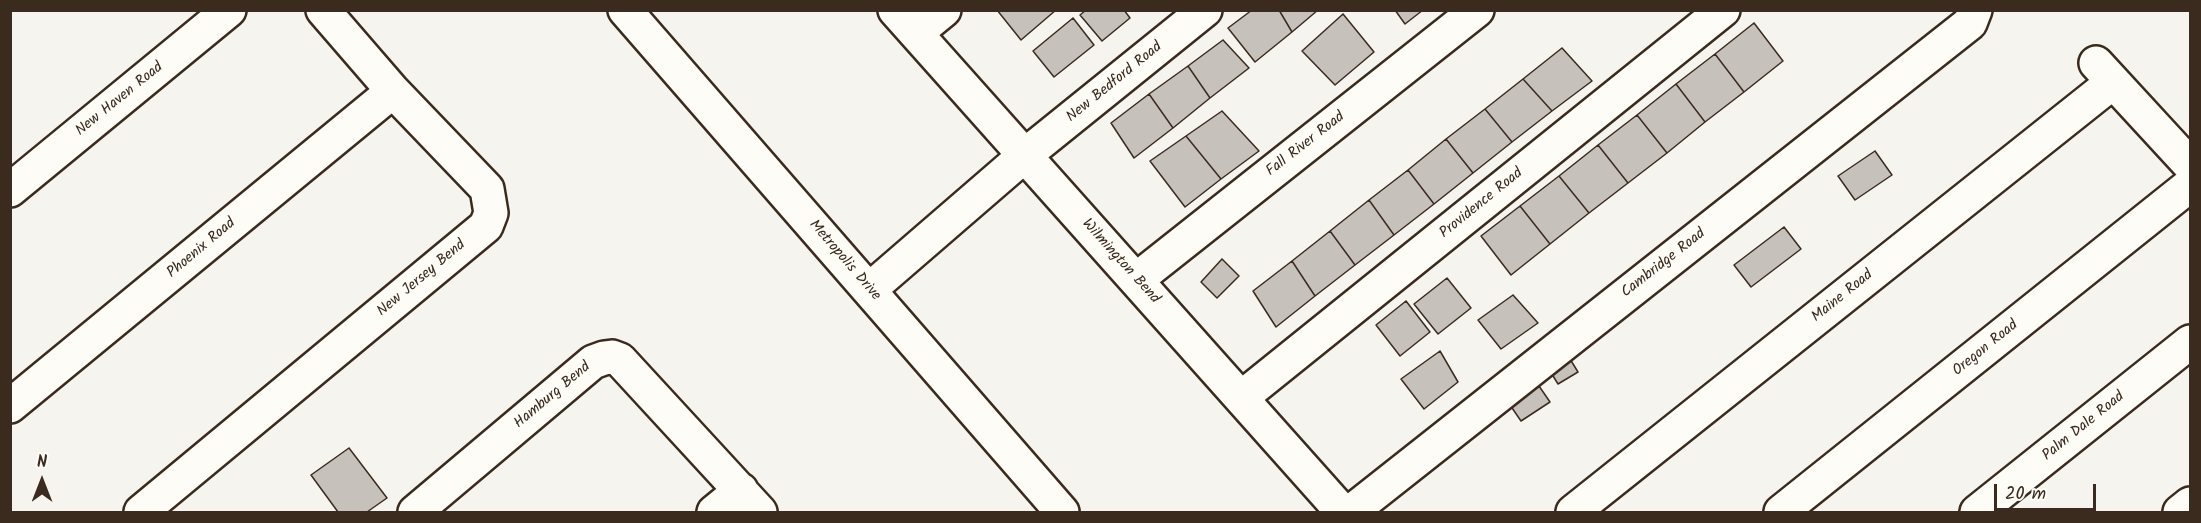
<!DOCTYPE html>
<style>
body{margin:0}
#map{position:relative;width:2201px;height:523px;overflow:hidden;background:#f5f4ee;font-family:Kalam,sans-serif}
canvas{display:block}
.frame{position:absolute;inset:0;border:12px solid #3b2a1e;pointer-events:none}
.north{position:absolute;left:12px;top:451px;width:60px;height:60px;-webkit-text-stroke:4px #fdfcf7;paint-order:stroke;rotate:0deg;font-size:16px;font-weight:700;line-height:24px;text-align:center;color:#3b2a1e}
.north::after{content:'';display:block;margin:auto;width:21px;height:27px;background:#3b2a1e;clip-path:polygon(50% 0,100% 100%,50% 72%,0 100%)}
.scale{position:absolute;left:1994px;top:484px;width:102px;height:27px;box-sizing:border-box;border:3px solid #3b2a1e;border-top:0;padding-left:8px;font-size:18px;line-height:21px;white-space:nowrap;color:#3b2a1e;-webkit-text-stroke:4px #fdfcf7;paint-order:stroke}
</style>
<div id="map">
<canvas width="2201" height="523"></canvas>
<div class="frame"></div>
<div class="north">N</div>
<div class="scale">20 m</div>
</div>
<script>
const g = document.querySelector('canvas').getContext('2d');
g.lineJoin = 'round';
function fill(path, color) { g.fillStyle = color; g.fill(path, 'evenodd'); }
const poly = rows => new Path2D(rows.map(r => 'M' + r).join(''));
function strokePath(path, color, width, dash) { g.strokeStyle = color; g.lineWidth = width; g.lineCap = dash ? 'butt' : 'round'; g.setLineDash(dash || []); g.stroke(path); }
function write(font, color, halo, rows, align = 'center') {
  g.font = font + ' Kalam,sans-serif'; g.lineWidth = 4.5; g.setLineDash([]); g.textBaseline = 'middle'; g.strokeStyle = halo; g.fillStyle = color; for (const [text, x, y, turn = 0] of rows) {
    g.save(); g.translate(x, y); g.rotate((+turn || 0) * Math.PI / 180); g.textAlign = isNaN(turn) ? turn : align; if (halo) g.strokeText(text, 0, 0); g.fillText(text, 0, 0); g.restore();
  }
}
const building = poly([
 [997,10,1056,10,1021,40,997,10],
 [1086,10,1124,10,1130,18,1102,41,1080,15,1086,10],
 [1252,10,1279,10,1292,32,1255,62,1228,28,1252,10],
 [1279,10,1318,10,1292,32,1279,10],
 [1395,10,1423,10,1405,24,1395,10],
 [1343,14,1374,52,1335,85,1302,51,1343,14],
 [1073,18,1094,45,1054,77,1033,51,1073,18],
 [1754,23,1783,61,1744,92,1715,54,1754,23],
 [1223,40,1249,68,1210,98,1188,66,1223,40],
 [1562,48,1592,81,1552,111,1523,79,1562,48],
 [1715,54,1744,92,1705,122,1676,84,1715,54],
 [1188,66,1210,98,1173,128,1149,94,1188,66],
 [1523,79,1552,111,1512,142,1485,109,1523,79],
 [1676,84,1705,122,1667,153,1637,115,1676,84],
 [1149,94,1173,128,1134,158,1111,123,1149,94],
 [1485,109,1512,142,1473,173,1446,139,1485,109],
 [1222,111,1259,151,1221,179,1186,136,1222,111],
 [1637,115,1667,153,1628,183,1598,145,1637,115],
 [1186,136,1221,179,1185,207,1150,161,1186,136],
 [1446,139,1473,173,1434,204,1408,170,1446,139],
 [1598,145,1628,183,1589,213,1559,176,1598,145],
 [1875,151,1892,175,1855,200,1838,176,1875,151],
 [1408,170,1434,204,1394,235,1369,200,1408,170],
 [1559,176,1589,213,1550,244,1520,206,1559,176],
 [1369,200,1394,235,1355,265,1330,231,1369,200],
 [1520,206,1550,244,1511,275,1481,236,1520,206],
 [1784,227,1801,249,1751,287,1734,265,1784,227],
 [1330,231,1355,265,1315,296,1292,261,1330,231],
 [1222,259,1239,276,1217,298,1201,282,1222,259],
 [1292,261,1315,296,1276,327,1253,291,1292,261],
 [1447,278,1471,308,1438,334,1414,304,1447,278],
 [1513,295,1538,323,1501,349,1478,320,1513,295],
 [1406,301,1430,332,1400,356,1376,325,1406,301],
 [1440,351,1458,382,1424,409,1401,379,1440,351],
 [1570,359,1578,372,1558,384,1550,371,1570,359],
 [1539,386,1550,402,1521,421,1510,405,1539,386],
 [349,448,387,498,367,512,338,512,311,475,349,448]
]);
const street = poly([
 [625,10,1062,512],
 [895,10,1338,507,1347,511,1356,508,1970,23,1975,10],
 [916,33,944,10],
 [2096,63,2190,165],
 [10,190,229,10],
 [1136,280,1477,10],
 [869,290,1024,156,1205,10],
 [1241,398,1723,10],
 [10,406,393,91],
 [141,512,486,226,491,213,487,189,393,91,323,10],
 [415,512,593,362,604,358,612,357,620,360,760,512],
 [714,512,741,490],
 [1573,512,2113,82],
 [1781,512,2190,185],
 [1977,512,2190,342],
 [2180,512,2190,504]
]);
const streetNames = [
 ["New Bedford Road",1115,83,-39],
 ["New Haven Road",120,100,-39],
 ["Fall River Road",1306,145,-38],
 ["Providence Road",1482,204,-39],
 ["Phoenix Road",202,249,-40],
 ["Metropolis Drive",844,261,49],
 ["Wilmington Bend",1120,262,48],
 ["Cambridge Road",1664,264,-38],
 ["New Jersey Bend",422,279,-40],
 ["Maine Road",1843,297,-39],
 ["Oregon Road",1986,349,-39],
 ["Hamburg Bend",553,396,-40],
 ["Palm Dale Road",2084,427,-39]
];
fill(building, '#c7c1bb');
strokePath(building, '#3b2a1e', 1.5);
strokePath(street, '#3b2a1e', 38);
strokePath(street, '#fdfcf7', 33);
write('15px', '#3b2a1e', '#fdfcf7', streetNames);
</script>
